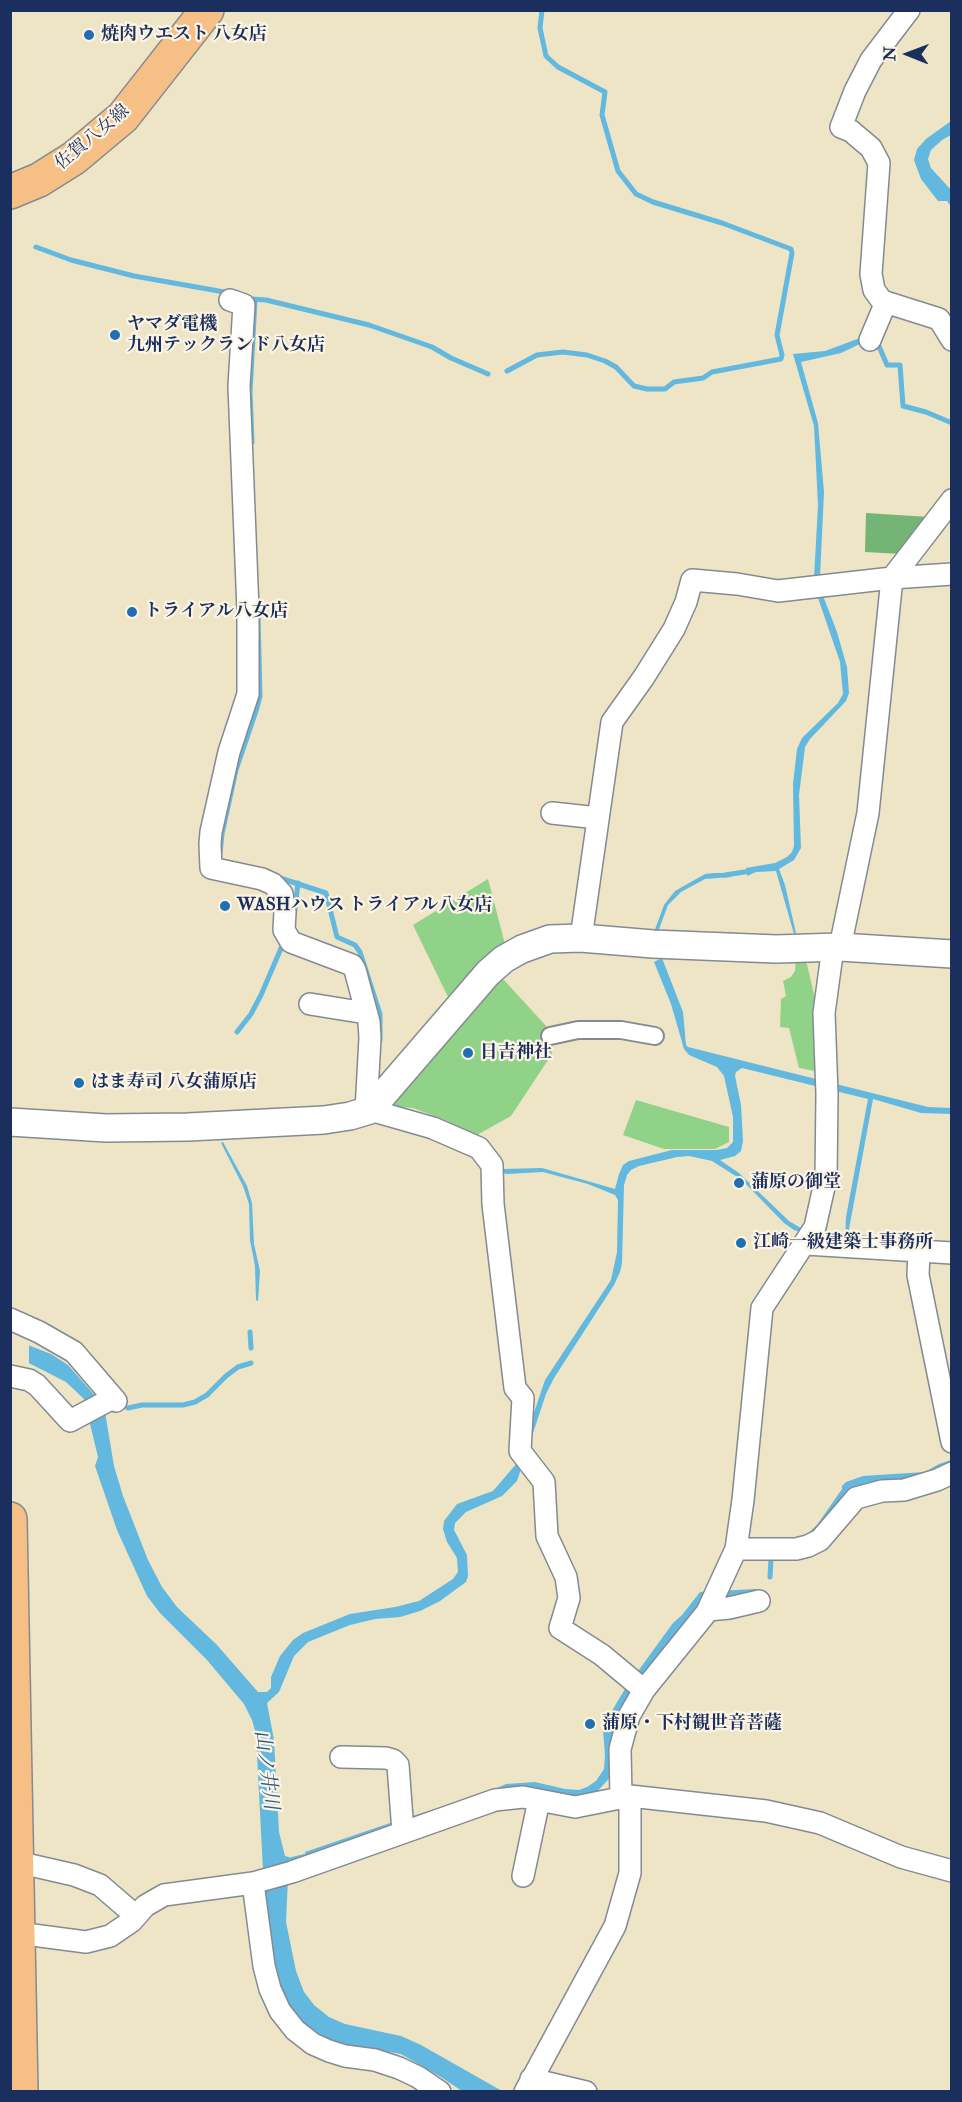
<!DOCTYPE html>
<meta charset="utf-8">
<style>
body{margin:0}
#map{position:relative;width:962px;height:2102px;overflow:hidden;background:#ede5c5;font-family:"IM FELL Double Pica",serif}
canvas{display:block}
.frame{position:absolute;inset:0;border:12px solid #1b2f5e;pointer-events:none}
.north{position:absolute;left:878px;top:24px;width:60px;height:60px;-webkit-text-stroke:4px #fcf5e5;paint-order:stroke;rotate:271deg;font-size:16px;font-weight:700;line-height:24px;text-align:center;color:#1b2f5e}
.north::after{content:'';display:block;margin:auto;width:21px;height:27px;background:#1b2f5e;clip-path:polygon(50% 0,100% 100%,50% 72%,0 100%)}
</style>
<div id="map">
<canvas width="962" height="2102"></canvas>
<div class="frame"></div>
<div class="north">N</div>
</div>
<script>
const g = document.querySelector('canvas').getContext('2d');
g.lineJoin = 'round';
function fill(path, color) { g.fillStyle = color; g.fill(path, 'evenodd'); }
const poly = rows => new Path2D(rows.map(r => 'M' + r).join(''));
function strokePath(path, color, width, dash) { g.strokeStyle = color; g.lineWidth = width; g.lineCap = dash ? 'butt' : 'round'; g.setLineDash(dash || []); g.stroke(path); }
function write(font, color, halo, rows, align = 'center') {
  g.font = font + ' "IM FELL Double Pica","Noto Serif JP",serif'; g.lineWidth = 4.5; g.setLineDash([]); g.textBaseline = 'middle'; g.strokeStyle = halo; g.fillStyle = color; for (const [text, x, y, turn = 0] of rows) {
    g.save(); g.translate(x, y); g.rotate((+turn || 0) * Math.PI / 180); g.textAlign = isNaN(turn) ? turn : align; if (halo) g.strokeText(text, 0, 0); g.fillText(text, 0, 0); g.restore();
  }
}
const green = poly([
 [488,879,506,948,449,999,413,925],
 [796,959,806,960,814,994,820,1072,799,1068,789,1028,780,1027,781,999,786,996,783,981,791,977,795,971],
 [504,980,547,1027,552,1054,511,1116,477,1135,445,1120,413,1108,390,1106,495,981],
 [636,1100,729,1127,729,1142,715,1149,664,1149,623,1135]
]);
const forest = poly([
 [866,513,929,517,902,554,865,552]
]);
const water = poly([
 [951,121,951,135,942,140,931,150,928,159,931,168,951,190,951,206,947,201,938,201,921,179,914,160,917,149,926,139],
 [860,338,862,343,841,353,801,362,818,423,824,492,820,577,814,578,818,505,814,426,793,354,825,351],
 [822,593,837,632,847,667,849,693,846,701,810,739,805,747,799,795,801,848,794,860,779,869,785,885,796,933,794,934,776,871,756,872,747,876,746,868,775,863,787,857,792,852,794,846,793,784,797,749,802,738,838,703,843,694,840,662,817,595],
 [713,873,731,873,731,877,705,879,681,892,668,905,658,932,654,932,664,905,675,891,705,874],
 [662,958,683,1012,686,1045,688,1047,928,1107,951,1108,951,1114,921,1113,873,1099,847,1240,845,1237,846,1217,868,1099,742,1068,736,1072,735,1076,741,1105,743,1141,741,1151,735,1156,720,1160,739,1173,789,1221,804,1230,803,1233,794,1230,784,1223,742,1180,712,1161,689,1156,677,1157,639,1166,631,1170,627,1175,624,1185,622,1263,620,1272,614,1285,554,1378,546,1394,517,1481,502,1496,466,1512,455,1523,454,1530,467,1555,468,1576,466,1582,440,1601,420,1611,400,1617,375,1619,350,1625,308,1642,294,1656,279,1692,267,1703,274,1740,279,1832,285,1856,289,1857,286,1922,296,1971,304,1992,314,2005,329,2017,345,2024,401,2036,421,2045,502,2091,462,2091,441,2077,401,2054,340,2044,316,2034,300,2021,290,2010,281,1992,272,1946,269,1945,269,1938,271,1936,263,1871,256,1734,252,1720,244,1704,207,1660,160,1613,147,1596,117,1530,95,1466,98,1457,84,1399,66,1382,11,1354,10,1338,51,1354,68,1365,98,1399,105,1412,114,1466,123,1496,148,1560,162,1587,177,1607,217,1645,258,1692,267,1692,271,1688,271,1677,280,1656,293,1640,303,1633,350,1614,395,1607,419,1601,453,1579,458,1572,457,1558,447,1542,443,1529,444,1521,457,1504,493,1491,517,1463,545,1380,611,1280,617,1252,618,1200,615,1195,588,1184,543,1172,507,1174,503,1173,503,1169,542,1168,615,1189,619,1174,623,1165,629,1161,672,1150,717,1150,727,1148,733,1142,733,1117,724,1076,717,1067,689,1055,684,1049,671,1004,654,962],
 [223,1142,247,1186,252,1203,254,1244,260,1271,258,1301,256,1300,255,1266,250,1240,249,1204,243,1186,221,1143],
 [951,1460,951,1469,893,1485,804,1543,793,1539,806,1535,817,1525,842,1489,842,1486,846,1482,863,1476,925,1472,939,1464],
 [755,1589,758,1591,732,1602,655,1668,616,1771,592,1797,585,1800,531,1793,307,1861,305,1852,390,1823,486,1793,506,1784,535,1782,565,1789,579,1790,587,1787,596,1781,604,1769,605,1755,603,1730,607,1719,625,1689,623,1686,633,1678,673,1623,682,1615,700,1592]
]);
const pier = poly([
 [10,1335,29,1342,29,1367,10,1358]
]);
const stream = poly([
 [36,247,71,260,134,276,230,293],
 [253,299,266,300,369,325,432,347,451,358,488,374],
 [878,344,887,365,900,365,903,406,926,412,952,423],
 [507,371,537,355,563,352,587,355,605,361,616,367,634,386,647,389,665,389,674,382,703,378,712,372,781,359,782,355,777,335,792,253,791,249,722,223,653,202,636,194,618,171,602,115,605,92,558,67,546,56,540,28,542,10],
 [252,442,250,392,255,300],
 [220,853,222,834,236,770,256,711,260,696,258,616],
 [725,875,751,871],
 [277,877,326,893,337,937,355,945,360,952,380,1014,380,1040],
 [294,917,298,883],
 [237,1032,251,1014,261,995,282,946],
 [250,1332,251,1348],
 [128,1408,142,1405,183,1405,195,1402,207,1395,226,1376,238,1367,251,1363],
 [770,1577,771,1559],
 [282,1862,311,1855]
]);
const pedestrian = poly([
 [550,1036,578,1030,621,1030,655,1036]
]);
const minor = poly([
 [909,10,871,60,855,91,841,127,851,131,871,148,879,163,871,274,874,290,882,301,939,319,952,340],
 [230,300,244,305,239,386,248,610,248,694,229,752,211,832,210,844,211,868,262,879,273,884,282,894,285,912,284,930,291,942,352,965,355,970,369,1022,370,1038,366,1111],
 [870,340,886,302],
 [552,813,598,818],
 [581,938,612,722,644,677,674,629,686,602,692,580,737,584,778,591,892,578,952,574],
 [840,947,868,813,892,578,952,500],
 [310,1004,366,1013],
 [370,1110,433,1128,479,1148,492,1165,493,1204,515,1388,523,1398,520,1451,544,1482,547,1536,566,1577,569,1598,560,1628,602,1655,644,1690],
 [806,1244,952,1253],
 [919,1251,918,1275,952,1442],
 [10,1319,39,1332,74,1352,116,1401],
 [10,1376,29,1380,37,1385,70,1421,113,1398],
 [736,1549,796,1549,808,1546,820,1540,856,1498,882,1491,904,1490,937,1480,952,1473],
 [708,1610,729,1608,759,1601],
 [341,1757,386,1758,393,1760,398,1765,403,1832],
 [621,1796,620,1749,629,1716,644,1690,707,1612,736,1549,743,1500,762,1308,815,1227,826,1178,827,1094,824,1013,833,947],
 [30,1865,74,1875,100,1885,136,1916],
 [523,1876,539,1800],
 [253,1883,264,1966,270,1989,280,2011,295,2030,313,2044,329,2051,345,2056,375,2060,399,2068,418,2077,440,2092],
 [10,1932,86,1942,110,1936,132,1921,145,1906,164,1895,253,1883,292,1872,495,1800,523,1797,575,1807,630,1796,766,1811,820,1823,901,1857,952,1871],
 [531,2079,586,2092],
 [525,2092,615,1926,630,1873,630,1796]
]);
const tertiary = poly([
 [10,1122,106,1128,188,1127,324,1120,350,1116,370,1110,488,973,504,959,522,949,550,939,581,938,653,944,776,949,840,947,952,954]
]);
const primary = poly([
 [10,192,39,180,74,158,123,117,207,10]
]);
const trunk = poly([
 [10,1519,21,2092]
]);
const markers = [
 [89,35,6,"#1f6fb2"],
 [115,335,6,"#1f6fb2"],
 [132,612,6,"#1f6fb2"],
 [225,906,6,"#1f6fb2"],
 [468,1053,6,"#1f6fb2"],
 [79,1083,6,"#1f6fb2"],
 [739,1183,6,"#1f6fb2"],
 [741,1243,6,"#1f6fb2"],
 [590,1724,6,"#1f6fb2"]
];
const poiNames = [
 ["焼肉ウエスト 八女店",101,35],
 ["ヤマダ電機",127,325],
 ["九州テックランド八女店",127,346],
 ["トライアル八女店",144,612],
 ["WASHハウス トライアル八女店",237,906],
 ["日吉神社",480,1053],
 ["はま寿司 八女蒲原店",91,1083],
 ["蒲原の御堂",751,1183],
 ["江崎一級建築士事務所",753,1243],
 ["蒲原・下村観世音菩薩",602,1724]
];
const streetNames = [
 ["佐賀八女線",93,138,-40]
];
const waterNames = [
 ["山ノ井川",265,1770,83]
];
fill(green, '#91d289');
fill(forest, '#74b475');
fill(water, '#62b8df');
fill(pier, '#ede5c5');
strokePath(stream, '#62b8df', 5);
strokePath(pedestrian, '#848a92', 20);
strokePath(minor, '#848a92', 24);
strokePath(tertiary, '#848a92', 30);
strokePath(primary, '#848a92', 36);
strokePath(trunk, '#848a92', 36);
strokePath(pedestrian, '#fff', 16);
strokePath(minor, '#fff', 21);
strokePath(tertiary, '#fff', 27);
strokePath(primary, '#f5bf86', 33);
strokePath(trunk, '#f5bf86', 33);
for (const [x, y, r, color] of markers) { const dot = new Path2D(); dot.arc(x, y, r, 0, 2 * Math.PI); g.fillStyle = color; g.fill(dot); strokePath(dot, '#fcf5e5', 2); }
write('bold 18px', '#1b2f5e', '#fcf5e5', poiNames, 'left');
write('18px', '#1b2f5e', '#fcf5e5', streetNames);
write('italic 20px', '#305885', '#fcf5e5', waterNames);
</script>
